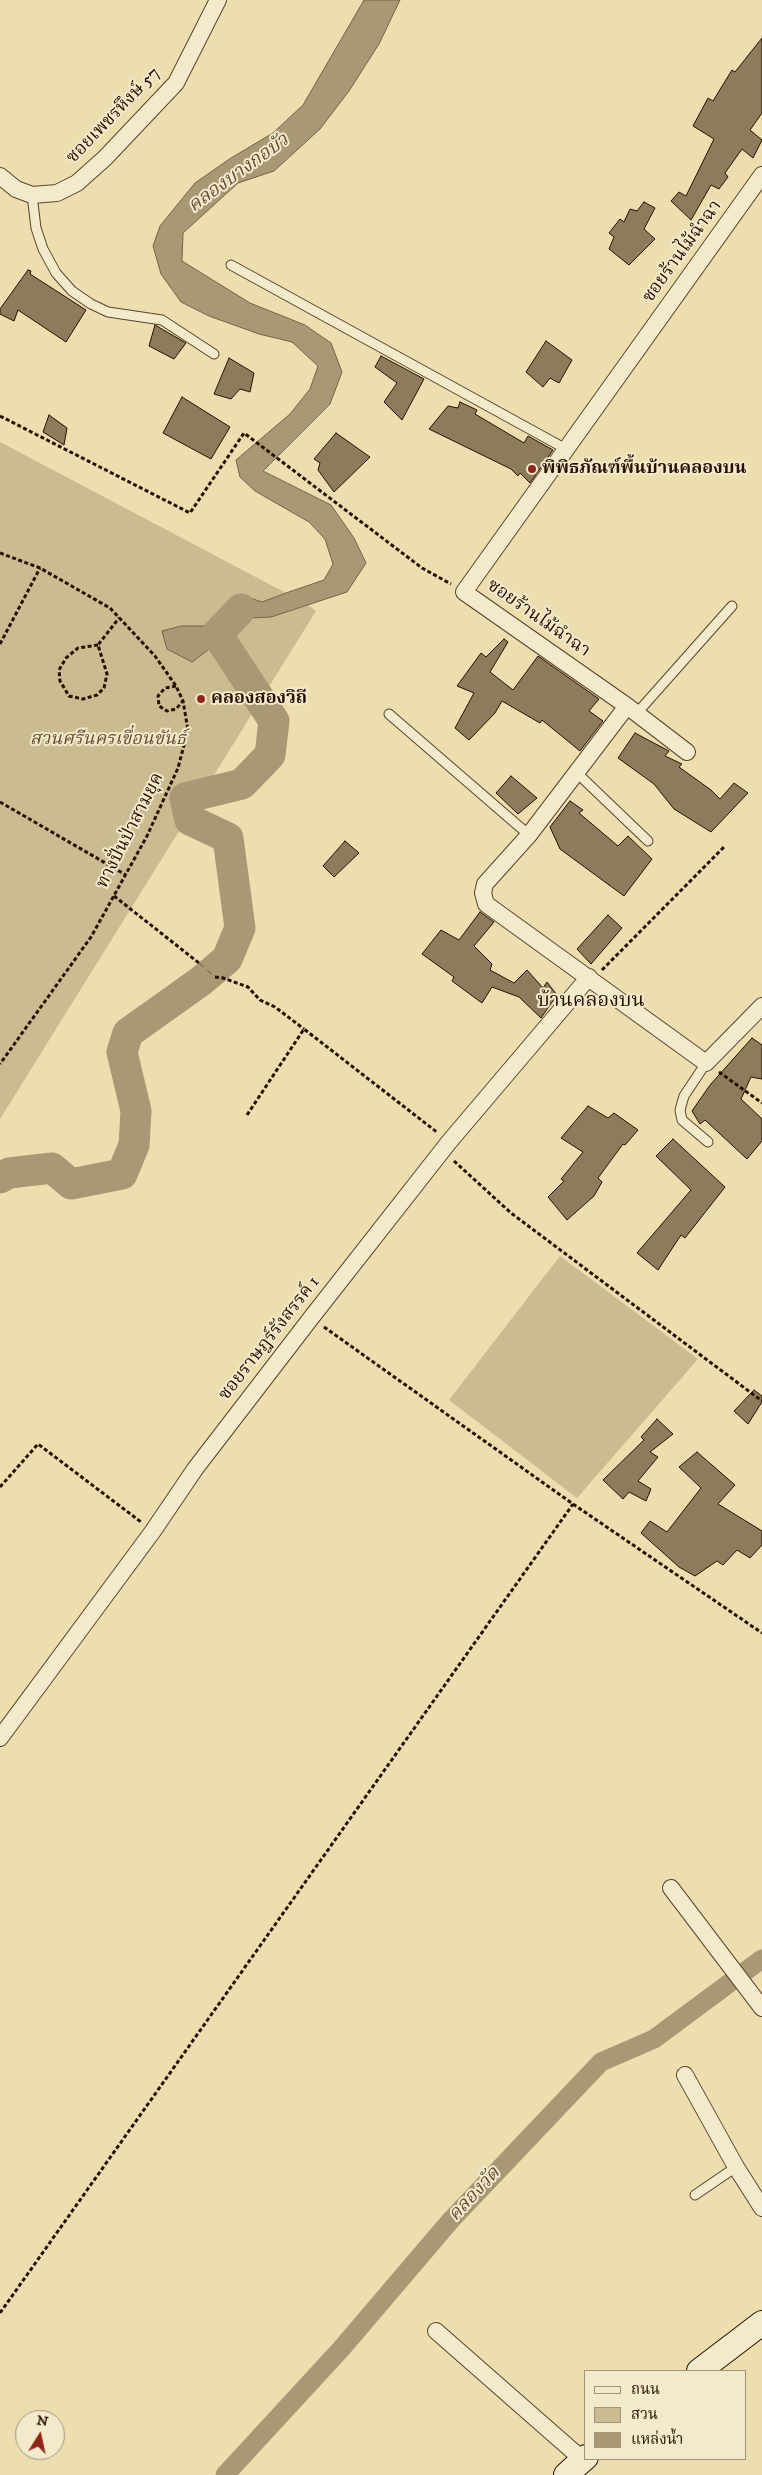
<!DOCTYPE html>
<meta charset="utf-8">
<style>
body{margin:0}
#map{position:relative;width:762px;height:2475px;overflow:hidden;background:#ecdeaf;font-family:"IM FELL DW Pica","Noto Serif Thai",serif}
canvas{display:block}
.legend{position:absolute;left:584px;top:2370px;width:162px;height:90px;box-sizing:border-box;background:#f3eacb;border:1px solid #a1937a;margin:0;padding:6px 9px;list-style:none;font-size:15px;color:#261100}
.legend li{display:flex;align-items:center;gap:10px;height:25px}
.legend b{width:25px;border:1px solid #a1937a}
.north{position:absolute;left:15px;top:2410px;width:50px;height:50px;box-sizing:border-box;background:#f3eacb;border:1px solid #a1937a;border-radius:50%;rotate:10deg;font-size:14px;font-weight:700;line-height:20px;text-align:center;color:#261100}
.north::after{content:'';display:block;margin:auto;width:18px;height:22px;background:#8f2418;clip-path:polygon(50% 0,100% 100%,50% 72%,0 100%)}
</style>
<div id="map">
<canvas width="762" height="2475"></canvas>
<ul class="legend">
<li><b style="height:6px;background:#f3eacb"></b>ถนน</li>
<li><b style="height:14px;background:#cabb91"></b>สวน</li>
<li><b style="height:14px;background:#a99874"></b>แหล่งน้ำ</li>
</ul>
<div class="north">N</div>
</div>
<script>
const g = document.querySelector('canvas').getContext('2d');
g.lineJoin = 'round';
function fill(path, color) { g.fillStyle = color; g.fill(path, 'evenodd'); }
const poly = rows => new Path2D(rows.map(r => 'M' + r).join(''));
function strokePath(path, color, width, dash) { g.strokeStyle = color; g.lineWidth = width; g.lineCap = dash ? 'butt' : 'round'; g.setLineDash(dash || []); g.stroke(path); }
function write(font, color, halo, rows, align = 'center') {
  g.font = font + ' "IM FELL DW Pica","Noto Serif Thai",serif'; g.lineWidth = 4; g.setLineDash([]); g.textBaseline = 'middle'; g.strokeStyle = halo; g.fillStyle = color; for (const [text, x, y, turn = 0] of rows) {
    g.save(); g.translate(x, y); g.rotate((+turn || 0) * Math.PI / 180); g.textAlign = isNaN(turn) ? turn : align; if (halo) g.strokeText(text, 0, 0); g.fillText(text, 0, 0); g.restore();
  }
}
const green = poly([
 [0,442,286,593,262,602,244,596,216,627,181,626,163,631,167,649,192,662,250,618,271,617,308,605,316,611,0,1119],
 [560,1256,698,1359,577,1498,449,1400]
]);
const water = poly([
 [364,0,400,0,379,44,349,91,320,129,274,171,238,183,183,233,182,261,250,303,305,325,331,343,342,372,330,404,263,471,331,505,354,538,366,563,347,592,271,617,250,618,192,662,167,649,162,631,181,626,216,626,244,596,262,602,286,593,324,580,333,564,325,539,309,522,255,491,240,477,236,460,290,414,310,389,318,366,292,342,259,334,209,316,181,302,161,274,153,246,160,226,195,183,231,158,273,133,303,105,364,0]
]);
const canal = poly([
 [225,2475,341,2349,451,2220,601,2062,654,2039,762,1959]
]);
const river = poly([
 [0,1178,9,1173,52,1168,71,1184,122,1174,134,1145,136,1111,122,1052,128,1033,201,981,227,959,240,928,228,838,190,820,185,798,242,784,270,755,274,721,217,634,241,609]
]);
const ferry = poly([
 [199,963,215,977]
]);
const building = poly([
 [762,38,762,113,750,130,762,140,753,158,742,149,725,173,728,177,719,189,711,185,691,220,671,201,679,192,686,196,714,139,693,126,708,98,713,101,732,70,735,72,762,38],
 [644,202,655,208,644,229,655,239,629,265,609,249,614,237,609,233,620,219,624,222,630,209,637,211,644,202],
 [28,270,31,271,30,274,86,310,66,342,18,310,14,321,0,314,0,309,28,270],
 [155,325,186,343,174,359,149,346,155,325],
 [546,341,572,360,559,383,550,378,543,387,526,372,546,341],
 [381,356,424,379,402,420,384,402,397,383,375,367,381,356],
 [229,358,254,373,250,392,240,389,231,399,214,394,229,358],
 [182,397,230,427,211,459,163,433,182,397],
 [460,402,477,410,475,414,524,443,528,436,553,450,530,483,520,473,518,476,511,469,429,429,448,406,458,408,460,402],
 [49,415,67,428,64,445,43,432,49,415],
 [336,433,370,457,334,492,318,470,320,463,314,459,336,433],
 [504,639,508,642,490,672,513,690,538,656,599,699,589,711,603,721,580,751,542,720,540,723,502,701,495,713,469,740,455,728,474,693,457,686,481,653,486,657,504,639],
 [635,733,669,751,665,756,682,764,679,767,711,790,720,799,734,783,748,793,711,832,674,809,654,784,618,758,635,733],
 [511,776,537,798,518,814,496,793,511,776],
 [570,801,583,810,579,813,618,846,628,836,652,859,624,896,560,849,550,827,570,801],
 [345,841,359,853,334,877,323,866,345,841],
 [480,912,494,922,474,946,492,964,490,970,514,983,527,970,543,988,547,982,557,995,541,1018,519,997,492,987,482,1003,452,981,454,977,422,954,441,930,459,940,480,912],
 [608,915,622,928,591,964,577,949,608,915],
 [752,1038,762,1045,762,1079,751,1077,741,1099,762,1119,762,1141,747,1159,705,1120,700,1124,692,1111,710,1085,752,1038],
 [588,1106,608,1118,614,1113,638,1130,625,1145,623,1144,598,1178,602,1182,594,1196,567,1220,548,1197,564,1181,561,1179,583,1152,561,1138,588,1106],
 [673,1139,725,1187,685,1238,681,1235,658,1270,637,1253,691,1190,656,1156,673,1139],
 [754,1390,762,1396,762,1402,748,1424,734,1411,754,1390],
 [657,1419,673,1434,650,1452,658,1457,638,1481,651,1489,646,1501,629,1492,623,1499,603,1480,644,1440,641,1437,657,1419],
 [697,1452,735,1485,718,1504,762,1531,762,1545,750,1558,737,1550,723,1565,717,1561,695,1576,679,1567,641,1533,650,1521,667,1532,701,1488,679,1467,697,1452]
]);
const path = poly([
 [0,416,190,513,244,433,422,568,451,584],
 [0,553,40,568,110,608,155,656,176,686,183,701,188,730,178,768,147,836,91,937,0,1064],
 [0,644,40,568],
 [98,645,78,648,66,658,59,670,60,681,69,696,83,699,97,695,104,688,107,674,98,645,119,618],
 [176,686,165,688,158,696,159,706,167,711,176,709,183,701],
 [0,802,126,875],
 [114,896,199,963],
 [602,970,725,846],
 [215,977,223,978,248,987,260,1000,275,1007,304,1029],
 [719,1072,762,1103],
 [247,1115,304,1029,438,1133],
 [454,1161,511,1213,762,1401],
 [324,1327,573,1504,762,1633],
 [0,1487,38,1444,141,1522],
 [0,2313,573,1504]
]);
const service = poly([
 [32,195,36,228,43,249,56,273,72,291,91,304,108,312,162,320,214,354],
 [231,265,566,449],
 [637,713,732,606],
 [389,714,529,835],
 [576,772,648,841],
 [706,1063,684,1096,680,1110,682,1120,708,1142],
 [695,2195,736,2167]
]);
const minor = poly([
 [762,175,464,592,627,706,529,835,485,884,483,893,486,904,706,1063,762,1006],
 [0,176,16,189,32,195,57,193,77,183,105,158,176,83,218,0],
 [627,706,687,752],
 [0,1738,153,1531,195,1469,311,1318,449,1142,589,977],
 [671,1888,762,2008],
 [685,2075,736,2167,762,2208],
 [436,2331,583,2460]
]);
const secondary = poly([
 [699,2371,762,2323],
 [566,2475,586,2457]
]);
const markers = [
 [532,469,5,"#8f2418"],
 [201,699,5,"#8f2418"]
];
const streetNames = [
 ["ซอยเพชรหึงษ์ 57",114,116,-46],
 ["ซอยร้านไม้ฉำฉา",683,252,-54],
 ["ซอยร้านไม้ฉำฉา",538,619,35],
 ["ทางปั่นป่าสามยุค",131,831,-63],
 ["ซอยราษฎร์รังสรรค์ 1",270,1339,-52]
];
const poiNames = [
 ["พิพิธภัณฑ์พื้นบ้านคลองบน",542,469],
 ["คลองสองวิถี",211,699]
];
const parkNames = [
 ["สวนศรีนครเขื่อนขันธ์",108,740]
];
const waterNames = [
 ["คลองบางกอบัว",239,174,-36],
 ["คลองวัด",475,2195,-47]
];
const quarterNames = [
 ["บ้านคลองบน",591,1002]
];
fill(green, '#cabb91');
fill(water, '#a99874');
strokePath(water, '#756246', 1);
strokePath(canal, '#a99874', 19);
strokePath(river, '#a99874', 31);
strokePath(ferry, '#614e34', 1, [6, 5]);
fill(building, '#8d7c5b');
strokePath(building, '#261100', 1);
strokePath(service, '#58442c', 11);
strokePath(minor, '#58442c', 18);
strokePath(secondary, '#261100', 26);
strokePath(path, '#261100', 3, [4, 2.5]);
strokePath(service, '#f3eacb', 9);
strokePath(minor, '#f3eacb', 16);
strokePath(secondary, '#f3eacb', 24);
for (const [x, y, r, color] of markers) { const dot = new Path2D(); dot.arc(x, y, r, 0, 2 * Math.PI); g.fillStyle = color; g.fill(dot); strokePath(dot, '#f3eacb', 2); }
write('18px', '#261100', '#f3eacb', streetNames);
write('bold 18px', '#261100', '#f3eacb', poiNames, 'left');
write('italic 18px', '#5f4c33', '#f3eacb', parkNames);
write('italic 19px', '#614e34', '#f3eacb', waterNames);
write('20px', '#261100', '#f3eacb', quarterNames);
</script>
